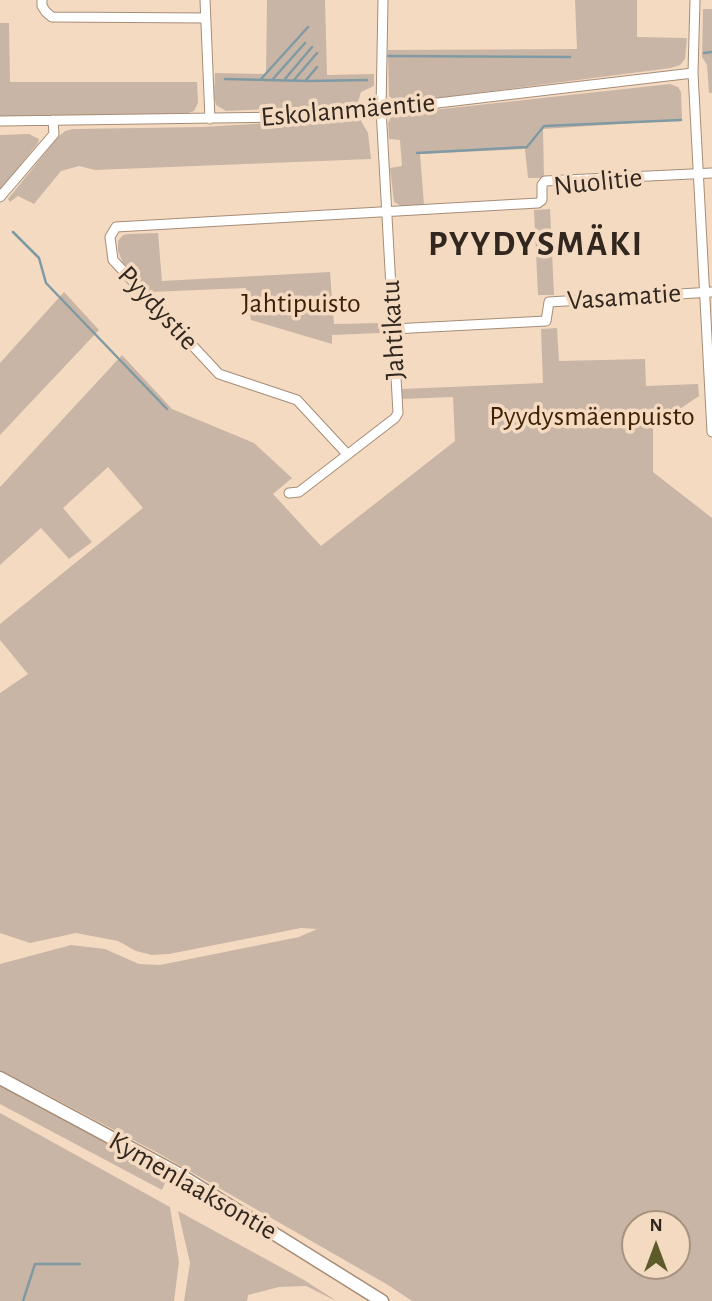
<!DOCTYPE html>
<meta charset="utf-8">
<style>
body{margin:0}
#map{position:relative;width:712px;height:1301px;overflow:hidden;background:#f5dac2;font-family:"Alegreya Sans",sans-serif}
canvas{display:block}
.north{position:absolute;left:621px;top:1210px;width:70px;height:70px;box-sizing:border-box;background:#f5dac2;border:2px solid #a79280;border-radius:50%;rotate:0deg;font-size:19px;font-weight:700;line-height:28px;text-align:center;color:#31271e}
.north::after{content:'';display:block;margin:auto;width:24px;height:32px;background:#5d5c29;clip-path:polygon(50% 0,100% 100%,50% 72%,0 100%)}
</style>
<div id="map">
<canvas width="712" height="1301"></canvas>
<div class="north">N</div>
</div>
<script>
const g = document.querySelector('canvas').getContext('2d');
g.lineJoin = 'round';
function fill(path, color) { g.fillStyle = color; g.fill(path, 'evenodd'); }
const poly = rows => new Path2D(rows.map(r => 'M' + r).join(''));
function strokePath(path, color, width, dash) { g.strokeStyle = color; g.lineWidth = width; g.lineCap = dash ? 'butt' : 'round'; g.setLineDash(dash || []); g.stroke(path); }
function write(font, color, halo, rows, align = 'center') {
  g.font = font + ' "Alegreya Sans",sans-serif'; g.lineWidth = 7; g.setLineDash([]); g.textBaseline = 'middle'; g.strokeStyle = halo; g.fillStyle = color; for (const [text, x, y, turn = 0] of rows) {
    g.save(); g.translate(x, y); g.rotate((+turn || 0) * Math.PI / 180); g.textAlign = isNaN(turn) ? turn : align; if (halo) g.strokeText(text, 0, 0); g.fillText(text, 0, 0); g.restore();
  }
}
const green = poly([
 [267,0,325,0,327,75,374,74,374,86,361,92,357,105,226,111,216,105,214,96,215,73,266,74],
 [575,0,637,0,637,37,687,38,685,59,680,65,671,68,407,102,395,101,389,96,388,50,577,49],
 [703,9,712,9,712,93,709,93,707,65,702,57],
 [0,23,9,23,10,82,197,82,198,103,194,111,183,115,0,116],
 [670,84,678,87,681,92,682,120,543,129,544,178,528,178,525,149,420,154,424,205,401,206,394,202,390,168,402,166,400,140,389,139,388,123,391,117,396,114],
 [356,118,360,119,368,133,371,159,95,170,79,166,61,171,34,204,18,196,10,202,8,199,57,138,65,131,73,129,202,127],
 [29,134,39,139,38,143,0,191,0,135],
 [550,209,554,295,538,295,534,210],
 [158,233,162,281,330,272,334,324,380,323,380,333,332,335,332,344,251,320,246,288,150,292,123,263,118,251,118,241,123,235,129,234],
 [64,292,99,330,0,435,0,363],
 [557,328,559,361,645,359,646,386,698,384,699,396,653,427,653,472,712,518,712,1301,412,1301,388,1285,158,1153,0,1070,0,964,71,945,105,949,139,964,160,965,299,937,317,929,301,928,169,954,152,955,136,951,118,941,76,933,30,943,0,933,0,693,28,674,0,640,0,624,143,508,108,467,63,508,92,542,69,559,41,528,0,565,0,487,122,355,172,409,254,443,292,478,273,494,321,546,455,441,453,397,402,399,402,389,543,383,541,329],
 [635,1224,677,1224,677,1266,635,1266],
 [0,1086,155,1169,167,1179,162,1190,0,1104],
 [0,1113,170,1207,179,1262,174,1301,0,1301],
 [178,1211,304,1280,332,1298,336,1301,306,1286,279,1287,248,1295,247,1301,184,1301,190,1263]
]);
const stream = poly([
 [704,53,712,52],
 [388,56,570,57],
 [225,79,309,81,367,80],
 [261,79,308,27],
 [285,79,312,47],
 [272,80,305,43],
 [294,80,317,53],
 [306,80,317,67],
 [417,153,527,147,544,126,681,120],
 [13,232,39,258,46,283,167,409],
 [23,1301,35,1264,80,1264]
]);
const street = poly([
 [42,0,42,6,46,12,52,17,205,18],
 [205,0,210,119],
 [695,0,693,73,712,432],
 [0,121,287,117,395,108,693,73],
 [0,197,54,134,53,120],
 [393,329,546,321,549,302,712,292],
 [347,454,297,400,219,374,113,260,110,237,116,227,538,203,542,200,542,185,545,181,712,173],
 [289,493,299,492,395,418,398,413,381,109,383,0]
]);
const secondary = poly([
 [0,1078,177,1173,382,1301]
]);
const streetNames = [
 ["Eskolanmäentie",348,110,-5],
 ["Nuolitie",598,182,-6],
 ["Vasamatie",624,297,-4],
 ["Pyydystie",158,308,47],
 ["Jahtikatu",393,330,-93],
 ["Kymenlaaksontie",193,1186,30]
];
const parkNames = [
 ["Jahtipuisto",301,304],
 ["Pyydysmäenpuisto",592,417]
];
const districtNames = [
 ["PYYDYSMÄKI",536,244]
];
fill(green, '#c9b5a5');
strokePath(stream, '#809aa4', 2.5);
strokePath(street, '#a68d77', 11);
strokePath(secondary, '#a68d77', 15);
strokePath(street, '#fff', 9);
strokePath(secondary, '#fff', 12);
write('28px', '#31271e', '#f5dac2', streetNames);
write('28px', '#3f2100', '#f5dac2', parkNames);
g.letterSpacing = '2px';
write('bold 35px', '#31271e', '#f5dac2', districtNames);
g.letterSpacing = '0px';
</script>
